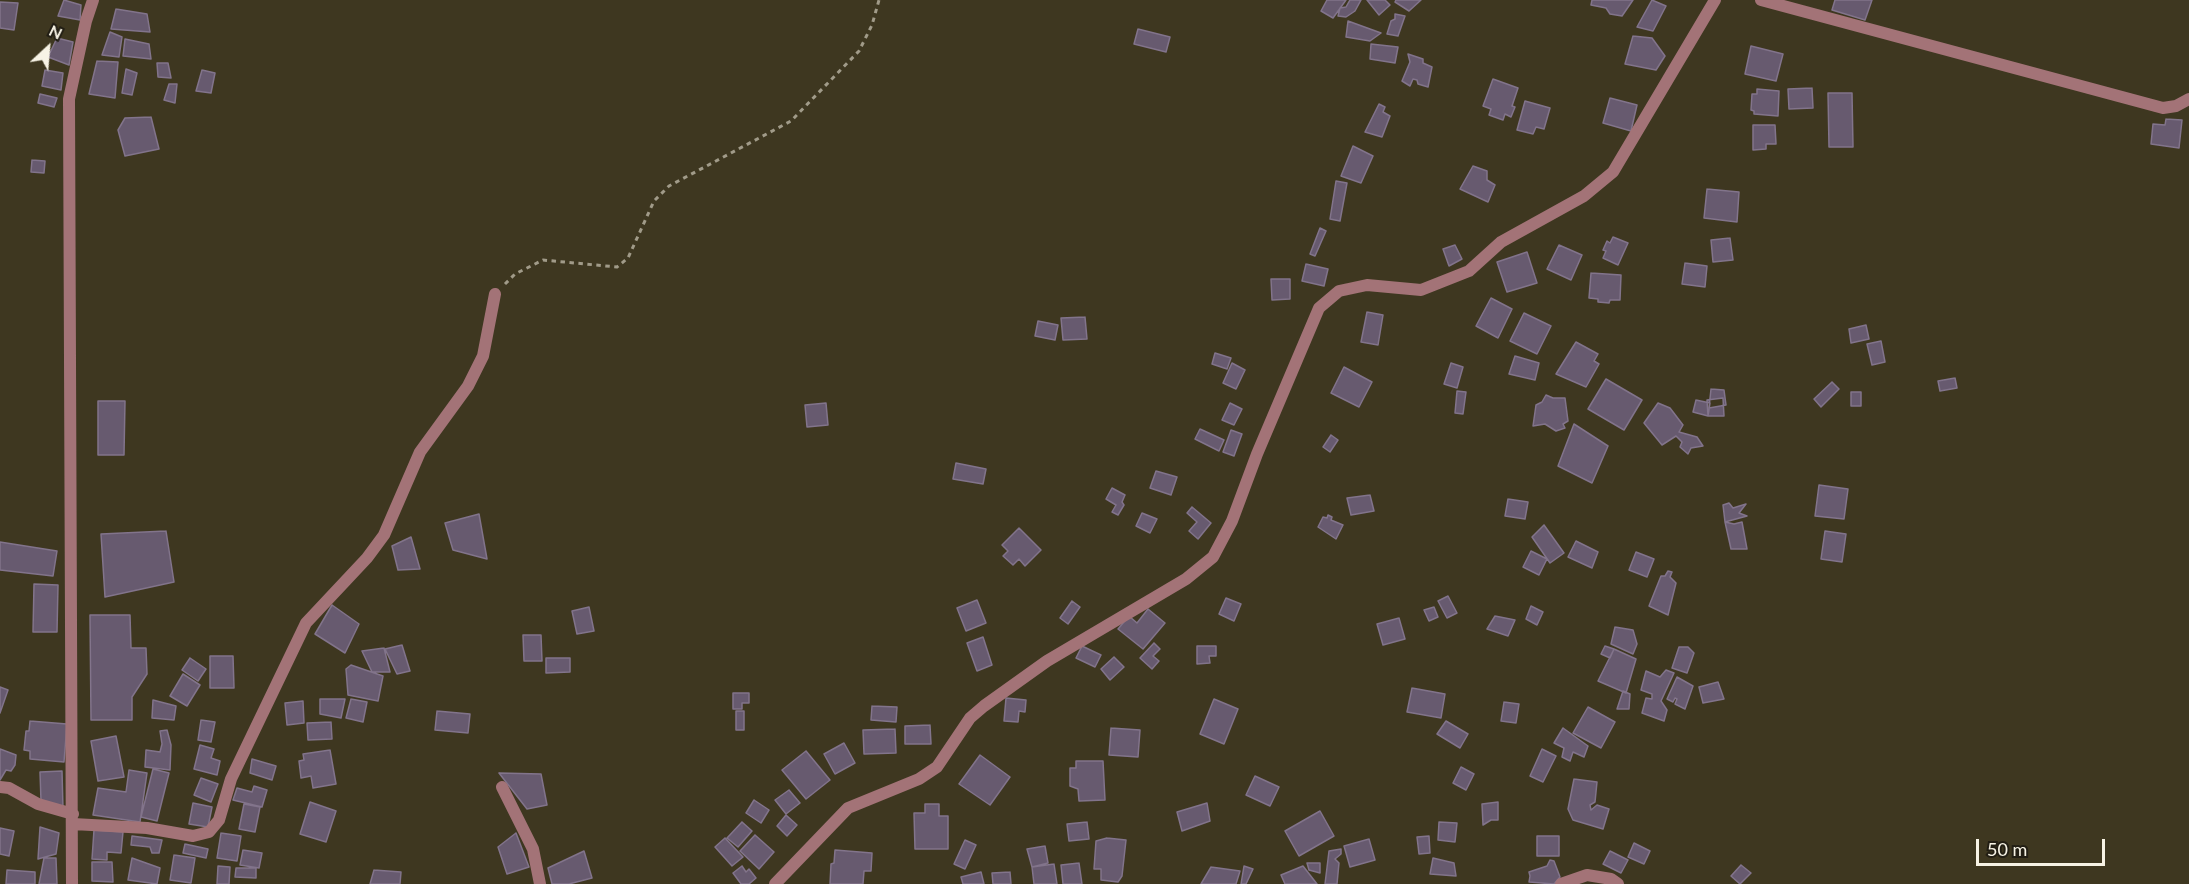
<!DOCTYPE html>
<style>
body{margin:0}
#map{position:relative;width:2189px;height:884px;overflow:hidden;background:#3e3720;font-family:Lato,sans-serif}
canvas{display:block}
.north{position:absolute;left:18px;top:18px;width:60px;height:60px;-webkit-text-stroke:4px #221e14;paint-order:stroke;rotate:26deg;font-size:16px;font-weight:700;line-height:24px;text-align:center;color:#f7f3e5}
.north::after{content:'';display:block;margin:auto;width:21px;height:27px;background:#f7f3e5;clip-path:polygon(50% 0,100% 100%,50% 72%,0 100%)}
.scale{position:absolute;left:1976px;top:839px;width:129px;height:27px;box-sizing:border-box;border:3px solid #f7f3e5;border-top:0;padding-left:8px;font-size:18px;line-height:21px;white-space:nowrap;color:#f7f3e5;-webkit-text-stroke:4px #221e14;paint-order:stroke}
</style>
<div id="map">
<canvas width="2189" height="884"></canvas>
<div class="north">N</div>
<div class="scale">50 m</div>
</div>
<script>
const g = document.querySelector('canvas').getContext('2d');
g.lineJoin = 'round';
function fill(path, color) { g.fillStyle = color; g.fill(path, 'evenodd'); }
const poly = rows => new Path2D(rows.map(r => 'M' + r).join(''));
function strokePath(path, color, width, dash) { g.strokeStyle = color; g.lineWidth = width; g.lineCap = dash ? 'butt' : 'round'; g.setLineDash(dash || []); g.stroke(path); }
const building = poly([
 [64,0,81,5,80,20,58,16,64,0],
 [1327,0,1346,0,1333,18,1321,11,1327,0],
 [1350,0,1361,0,1355,11,1346,17,1338,16,1340,8,1346,7,1350,0],
 [1367,0,1385,0,1390,5,1379,15,1367,0],
 [1396,0,1421,0,1409,11,1395,2,1396,0],
 [1592,0,1633,0,1622,16,1610,14,1606,8,1591,5,1592,0],
 [1652,0,1666,6,1653,31,1637,27,1652,0],
 [1835,0,1872,0,1865,20,1832,10,1835,0],
 [0,2,18,3,14,30,0,28,0,2],
 [116,9,147,14,150,32,111,29,116,9],
 [1395,14,1405,16,1398,36,1387,34,1391,21,1395,19,1395,14],
 [1348,21,1381,33,1370,41,1346,37,1348,21],
 [1138,29,1170,37,1166,52,1134,44,1138,29],
 [110,32,122,37,119,57,102,55,110,32],
 [1633,36,1652,38,1665,56,1656,70,1625,64,1633,36],
 [57,38,73,42,69,65,48,57,57,38],
 [125,39,149,44,151,59,123,56,125,39],
 [1371,44,1398,47,1395,63,1370,59,1371,44],
 [1751,46,1783,54,1776,81,1745,74,1751,46],
 [1408,54,1423,59,1423,63,1432,67,1428,87,1418,84,1417,80,1413,79,1410,86,1402,81,1410,62,1408,54],
 [97,61,118,62,115,98,89,94,97,61],
 [157,63,168,63,171,78,158,77,157,63],
 [126,69,137,73,132,95,122,93,126,69],
 [45,70,63,73,61,90,42,86,45,70],
 [202,70,215,73,211,93,196,91,202,70],
 [1493,79,1518,88,1512,106,1515,107,1511,117,1505,114,1503,120,1489,115,1491,109,1483,106,1493,79],
 [169,84,177,84,175,103,164,100,169,84],
 [1812,88,1813,108,1789,109,1788,89,1812,88],
 [1757,89,1779,91,1778,116,1754,114,1754,111,1751,110,1752,94,1757,94,1757,89],
 [1828,93,1852,93,1853,147,1829,147,1828,93],
 [40,94,57,98,54,107,38,103,40,94],
 [1610,98,1637,105,1631,131,1603,123,1610,98],
 [1525,101,1550,108,1544,129,1536,127,1533,134,1517,130,1525,101],
 [1379,104,1385,107,1383,112,1390,116,1382,137,1365,132,1379,104],
 [151,117,159,149,125,156,118,130,125,118,151,117],
 [2166,119,2182,120,2179,148,2151,144,2153,124,2165,125,2166,119],
 [1753,125,1775,125,1776,144,1766,144,1766,149,1753,150,1753,125],
 [1353,146,1373,156,1361,183,1341,176,1353,146],
 [32,160,45,161,44,173,31,172,32,160],
 [1473,166,1487,171,1487,180,1495,185,1488,202,1460,189,1473,166],
 [1336,181,1347,183,1340,221,1330,219,1336,181],
 [1707,189,1739,192,1737,222,1704,218,1707,189],
 [1320,228,1326,231,1315,256,1310,254,1320,228],
 [1613,237,1628,243,1618,265,1603,258,1606,251,1603,250,1607,241,1610,243,1613,237],
 [1730,238,1733,260,1713,262,1711,240,1730,238],
 [1455,245,1462,259,1449,266,1443,249,1455,245],
 [1559,245,1582,255,1571,280,1547,269,1559,245],
 [1527,252,1537,283,1507,292,1497,262,1527,252],
 [1685,263,1707,266,1705,287,1682,284,1685,263],
 [1306,264,1328,269,1324,286,1302,281,1306,264],
 [1591,273,1621,275,1620,300,1610,300,1609,303,1598,302,1598,299,1589,298,1591,273],
 [1271,279,1290,279,1290,299,1272,300,1271,279],
 [1491,298,1512,309,1498,338,1476,326,1491,298],
 [1367,312,1383,315,1378,345,1361,342,1367,312],
 [1524,313,1551,326,1537,354,1510,341,1524,313],
 [1085,317,1087,339,1063,340,1061,318,1085,317],
 [1038,321,1058,325,1055,340,1035,336,1038,321],
 [1866,325,1869,339,1851,343,1849,329,1866,325],
 [1881,341,1885,362,1872,365,1867,344,1881,341],
 [1576,342,1598,354,1594,361,1599,364,1586,387,1556,374,1576,342],
 [1215,353,1231,358,1227,369,1212,364,1215,353],
 [1515,356,1539,363,1535,380,1509,374,1515,356],
 [1232,363,1245,370,1236,389,1223,383,1232,363],
 [1451,363,1463,367,1457,388,1444,384,1451,363],
 [1344,367,1372,382,1359,407,1331,393,1344,367],
 [1955,378,1957,388,1940,391,1938,381,1955,378],
 [1606,379,1642,400,1624,430,1588,409,1606,379],
 [1832,382,1839,389,1821,407,1814,399,1832,382],
 [1711,389,1724,390,1726,405,1709,408,1711,389],
 [1457,391,1466,392,1463,414,1455,413,1457,391],
 [1851,392,1861,392,1861,406,1851,406,1851,392],
 [1546,395,1553,398,1565,398,1568,421,1563,424,1565,428,1556,431,1545,424,1533,426,1536,405,1542,402,1546,395],
 [1723,398,1724,416,1708,416,1707,400,1723,398],
 [1696,400,1710,403,1708,416,1693,412,1696,400],
 [98,401,125,401,124,455,98,455,98,401],
 [826,403,828,425,807,427,805,405,826,403],
 [1230,403,1242,409,1234,425,1222,420,1230,403],
 [1658,403,1670,408,1683,425,1679,432,1697,437,1703,446,1691,448,1688,454,1680,447,1682,442,1676,436,1662,445,1644,423,1658,403],
 [1574,424,1608,446,1592,483,1558,466,1574,424],
 [1200,429,1224,440,1219,451,1195,439,1200,429],
 [1231,430,1242,434,1234,456,1223,452,1231,430],
 [1331,435,1338,440,1330,452,1323,447,1331,435],
 [956,463,986,469,983,484,953,479,956,463],
 [1156,471,1177,477,1171,495,1150,488,1156,471],
 [1819,485,1848,489,1844,519,1815,516,1819,485],
 [1112,488,1125,495,1122,502,1124,505,1118,515,1112,512,1116,505,1106,499,1112,488],
 [1370,495,1374,511,1351,515,1347,498,1370,495],
 [1508,499,1528,502,1525,519,1505,516,1508,499],
 [1729,503,1733,508,1746,504,1739,513,1747,516,1725,522,1723,505,1729,503],
 [1192,507,1211,523,1198,539,1189,531,1197,522,1187,513,1192,507],
 [1142,513,1157,519,1150,533,1136,526,1142,513],
 [479,514,487,559,453,550,445,523,479,514],
 [1328,515,1332,517,1331,520,1343,525,1336,539,1318,527,1323,517,1327,518,1328,515],
 [1725,522,1734,524,1742,522,1747,549,1731,549,1725,522],
 [1544,525,1564,553,1550,563,1532,537,1544,525],
 [1019,528,1041,550,1025,566,1019,559,1013,565,1003,556,1008,551,1002,545,1019,528],
 [166,531,174,582,105,597,101,534,166,531],
 [1825,531,1846,534,1842,562,1821,559,1825,531],
 [411,537,420,569,398,570,392,546,411,537],
 [1576,541,1598,552,1592,568,1568,557,1576,541],
 [0,542,57,551,53,576,0,570,0,542],
 [1531,551,1547,559,1539,575,1523,567,1531,551],
 [1636,552,1654,559,1647,577,1629,570,1636,552],
 [1668,571,1672,572,1670,577,1676,583,1668,615,1649,606,1661,576,1665,576,1668,571],
 [34,584,58,585,57,632,33,632,34,584],
 [1448,596,1457,613,1447,618,1438,601,1448,596],
 [1226,598,1241,604,1234,621,1219,614,1226,598],
 [977,600,986,623,966,631,957,608,977,600],
 [1072,601,1080,607,1068,624,1060,618,1072,601],
 [332,605,359,624,345,653,315,634,332,605],
 [1531,606,1543,612,1537,625,1526,619,1531,606],
 [589,607,594,631,577,634,572,611,589,607],
 [1434,607,1438,617,1429,621,1424,610,1434,607],
 [1148,609,1165,623,1143,649,1118,629,1129,616,1137,623,1148,609],
 [90,615,130,615,131,648,146,648,147,674,132,697,132,720,91,720,90,615],
 [1495,616,1515,620,1508,636,1487,629,1495,616],
 [1399,618,1405,639,1383,645,1377,624,1399,618],
 [1615,627,1633,630,1637,644,1633,654,1611,644,1615,627],
 [523,635,541,635,542,661,524,661,523,635],
 [983,637,992,665,977,671,967,643,983,637],
 [1154,643,1160,649,1153,656,1159,661,1152,669,1140,658,1154,643],
 [402,645,410,671,397,674,385,649,402,645],
 [1082,646,1101,655,1095,667,1076,658,1082,646],
 [1197,646,1216,646,1216,656,1209,656,1210,663,1197,664,1197,646],
 [1605,646,1614,649,1610,658,1601,654,1605,646],
 [1679,647,1688,647,1694,653,1687,673,1672,668,1679,647],
 [384,648,390,672,372,672,362,651,384,648],
 [1614,649,1636,659,1626,693,1598,681,1614,649],
 [210,656,233,656,234,688,210,688,210,656],
 [1114,657,1124,667,1110,680,1101,669,1114,657],
 [190,658,206,669,198,681,182,670,190,658],
 [546,658,570,658,570,672,546,673,546,658],
 [351,665,383,676,378,701,348,695,346,669,351,665],
 [1666,670,1674,673,1661,701,1667,710,1664,721,1642,713,1646,698,1652,699,1652,694,1641,690,1646,671,1660,677,1666,670],
 [183,674,200,685,187,706,170,696,183,674],
 [1677,677,1693,686,1685,709,1675,704,1677,699,1675,698,1673,702,1667,699,1677,677],
 [1718,682,1724,699,1703,703,1699,687,1718,682],
 [0,687,8,690,0,713,0,687],
 [1412,688,1445,694,1441,718,1407,712,1412,688],
 [1623,691,1630,694,1629,709,1617,709,1623,691],
 [733,693,749,693,749,703,742,703,742,709,733,709,733,693],
 [1006,698,1026,700,1025,712,1019,711,1018,722,1004,721,1006,698],
 [320,699,345,699,341,718,320,714,320,699],
 [351,699,367,702,363,722,346,718,351,699],
 [1214,699,1238,709,1224,744,1200,734,1214,699],
 [153,700,176,706,174,720,152,718,153,700],
 [303,701,304,723,287,725,285,703,303,701],
 [1504,702,1519,704,1516,723,1501,721,1504,702],
 [872,706,897,707,896,722,871,720,872,706],
 [1588,707,1615,722,1601,748,1573,733,1588,707],
 [437,711,470,714,468,733,435,730,437,711],
 [736,711,744,711,744,730,736,730,736,711],
 [201,720,215,722,211,742,198,740,201,720],
 [30,721,67,724,64,762,30,759,30,751,24,750,26,731,29,731,30,721],
 [1446,721,1468,734,1460,748,1437,734,1446,721],
 [331,722,332,739,308,740,307,723,331,722],
 [930,725,931,744,905,744,905,726,930,725],
 [1111,728,1140,730,1138,757,1109,755,1111,728],
 [1563,728,1588,746,1584,757,1573,752,1570,761,1562,757,1564,748,1554,743,1563,728],
 [895,729,896,753,864,754,863,730,895,729],
 [167,730,171,745,170,770,145,767,146,750,160,752,162,744,160,731,167,730],
 [116,736,124,777,98,781,91,741,116,736],
 [844,743,855,763,835,774,824,754,844,743],
 [200,745,214,749,211,758,220,761,217,775,194,769,200,745],
 [0,749,16,755,15,765,11,771,6,770,0,780,0,749],
 [1542,749,1556,756,1543,782,1530,776,1542,749],
 [330,750,336,784,313,788,311,776,301,778,299,761,304,760,303,754,330,750],
 [806,751,830,780,806,799,782,770,806,751],
 [980,755,1010,777,990,805,959,784,980,755],
 [252,759,276,766,272,780,250,773,252,759],
 [1076,761,1103,761,1105,800,1079,801,1078,789,1070,786,1070,768,1076,768,1076,761],
 [1461,767,1474,774,1466,790,1453,783,1461,767],
 [153,769,169,773,157,821,141,817,153,769],
 [129,770,147,773,140,822,93,815,98,788,126,792,129,770],
 [62,771,63,809,41,801,40,772,62,771],
 [499,773,541,774,547,805,527,809,499,773],
 [1255,776,1279,787,1270,806,1246,795,1255,776],
 [201,778,218,784,211,802,194,795,201,778],
 [1574,779,1597,782,1595,802,1590,805,1591,810,1597,805,1609,809,1603,829,1573,820,1568,809,1574,779],
 [254,786,267,790,262,807,233,800,237,788,252,792,254,786],
 [789,790,800,803,786,814,775,800,789,790],
 [754,800,769,810,761,823,746,813,754,800],
 [310,802,336,811,326,842,300,834,310,802],
 [1498,802,1498,820,1491,820,1483,825,1482,804,1498,802],
 [193,803,212,807,208,827,189,824,193,803],
 [1207,803,1210,821,1182,831,1177,812,1207,803],
 [244,804,260,807,255,832,239,829,244,804],
 [925,804,939,804,939,816,948,816,948,849,915,849,914,813,925,813,925,804],
 [1320,811,1334,836,1299,856,1285,831,1320,811],
 [786,815,797,825,787,836,777,826,786,815],
 [742,822,752,831,738,847,727,838,742,822],
 [1087,822,1089,839,1069,841,1067,824,1087,822],
 [1439,822,1457,823,1455,842,1438,840,1439,822],
 [40,827,59,833,56,854,38,859,40,827],
 [0,828,14,831,9,856,0,854,0,828],
 [94,830,123,832,121,853,107,852,107,860,92,859,94,830],
 [221,833,241,836,237,861,217,858,221,833],
 [516,833,529,867,507,874,498,847,516,833],
 [755,835,774,852,759,869,740,851,755,835],
 [132,836,162,840,159,853,152,853,150,847,131,845,132,836],
 [1429,836,1430,853,1419,854,1417,837,1429,836],
 [1537,836,1559,836,1559,856,1537,856,1537,836],
 [725,838,743,857,732,866,715,847,725,838],
 [1107,838,1126,840,1122,876,1118,882,1101,880,1101,869,1094,869,1096,841,1107,838],
 [1369,839,1375,860,1350,867,1344,846,1369,839],
 [965,840,976,845,965,869,954,864,965,840],
 [1634,843,1650,851,1644,864,1628,857,1634,843],
 [185,844,208,849,206,858,183,853,185,844],
 [1045,846,1048,863,1032,867,1027,849,1045,846],
 [1341,849,1341,854,1335,859,1339,863,1337,884,1325,884,1329,851,1341,849],
 [243,850,262,853,259,868,240,865,243,850],
 [835,850,872,853,871,871,864,871,863,884,830,884,831,864,834,863,835,850],
 [584,851,592,878,569,884,552,884,548,868,584,851],
 [1610,851,1628,860,1621,873,1603,864,1610,851],
 [174,855,195,858,191,883,170,880,174,855],
 [44,858,56,858,57,884,39,884,44,858],
 [132,858,160,868,157,884,128,880,132,858],
 [1433,858,1454,863,1456,876,1430,874,1433,858],
 [1550,860,1554,861,1560,877,1554,884,1529,882,1530,876,1529,872,1547,866,1550,860],
 [92,862,112,862,113,882,92,881,92,862],
 [1079,863,1082,884,1063,884,1061,865,1079,863],
 [1307,863,1320,863,1320,873,1309,870,1307,863],
 [1054,864,1057,884,1034,884,1032,867,1054,864],
 [1741,865,1751,873,1740,884,1731,876,1741,865],
 [218,866,230,867,229,884,217,884,218,866],
 [742,866,746,872,749,869,756,878,749,884,741,884,733,873,742,866],
 [1244,866,1253,869,1246,884,1241,884,1244,866],
 [1303,866,1317,884,1285,884,1281,875,1303,866],
 [1211,867,1240,871,1236,884,1201,884,1211,867],
 [236,868,256,868,256,878,235,877,236,868],
 [7,870,35,872,35,884,6,884,7,870],
 [374,870,401,872,400,884,370,884,374,870],
 [981,872,984,884,963,884,961,877,981,872],
 [1010,872,1011,884,993,884,992,873,1010,872]
]);
const path = poly([
 [505,284,515,274,543,260,617,267,628,258,654,201,669,186,791,121,859,51,872,25,879,0]
]);
const minor = poly([
 [1761,0,2163,108,2176,106,2189,99],
 [0,787,9,788,38,804,73,814],
 [502,787,533,849,540,884],
 [73,824,147,828,193,836,209,832,219,820,231,779,306,623,367,558,384,535,420,452,468,386,483,356,495,294],
 [72,884,69,99,86,21,93,0],
 [775,884,848,808,919,779,937,767,970,718,984,706,1047,661,1186,579,1213,557,1232,521,1257,454,1319,308,1339,291,1367,285,1421,290,1469,271,1501,242,1584,196,1613,172,1715,0],
 [1561,884,1587,875,1611,879,1618,884]
]);
fill(building, '#675a6f');
strokePath(building, '#82748b', 1.5);
strokePath(path, '#a19b89', 3, [4.5, 4.5]);
strokePath(minor, '#a37377', 12);
</script>
